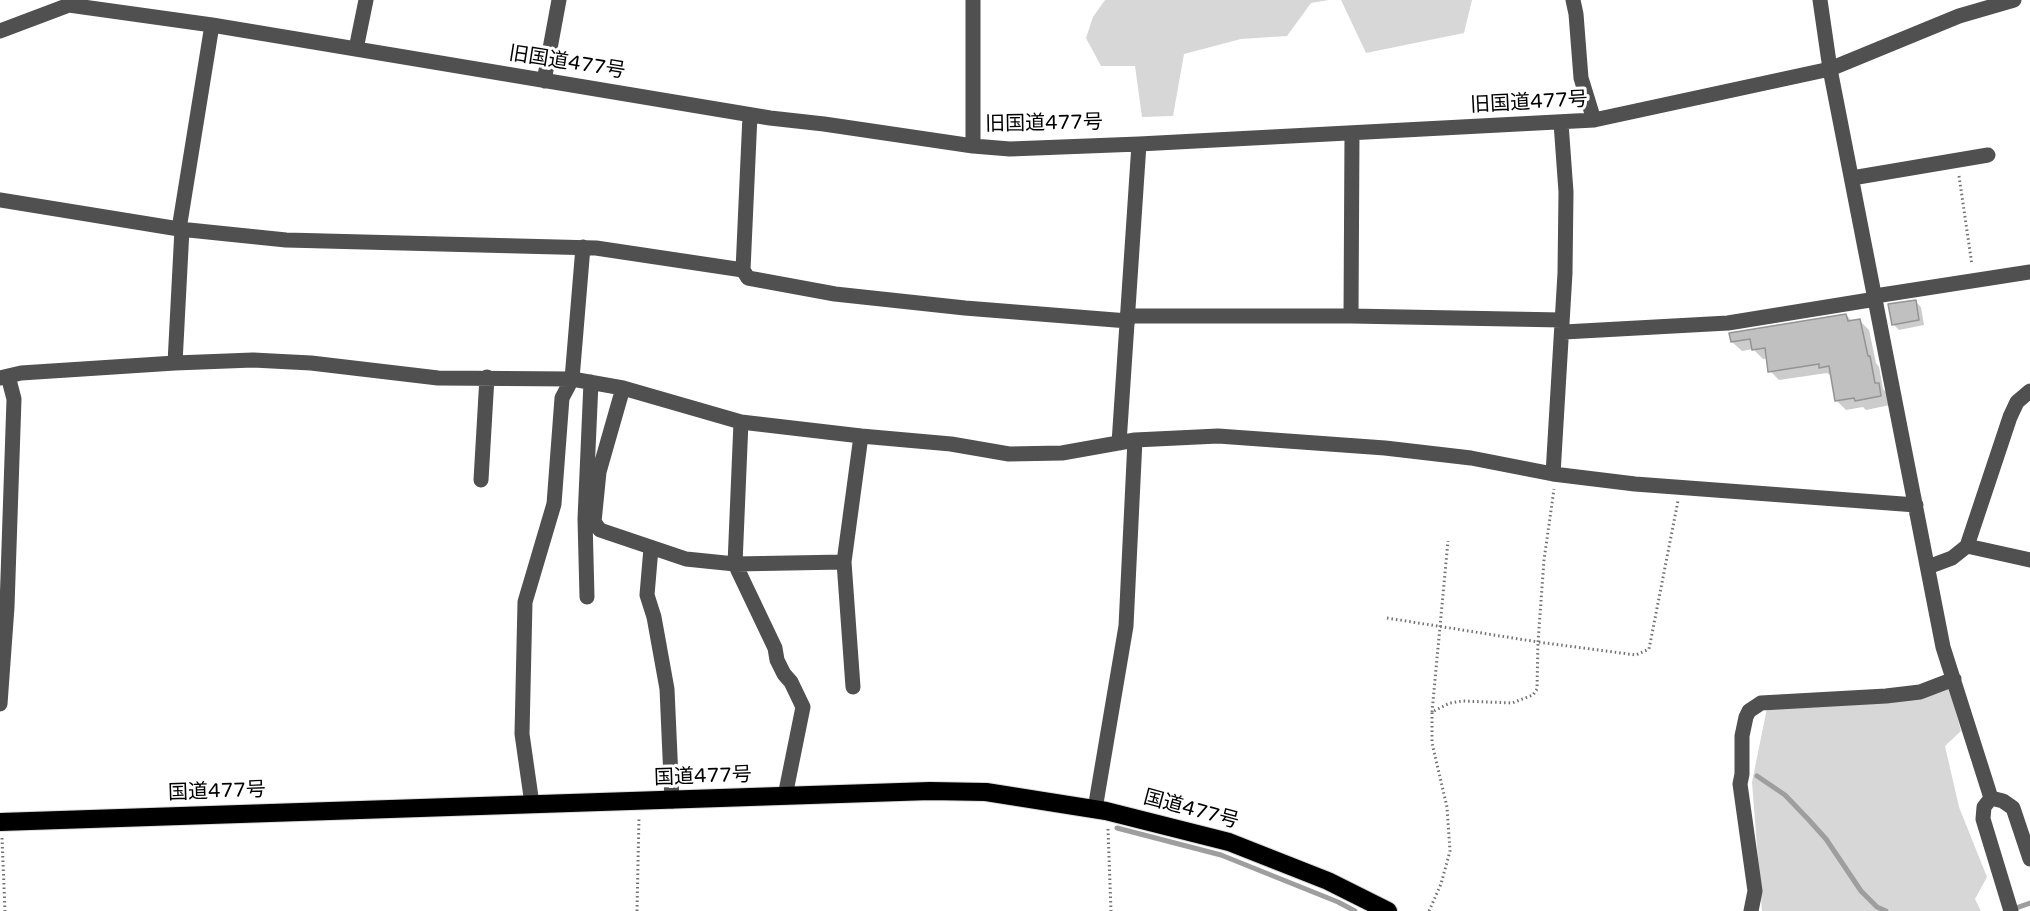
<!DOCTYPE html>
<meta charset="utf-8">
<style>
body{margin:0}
canvas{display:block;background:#fff}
</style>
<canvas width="2030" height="911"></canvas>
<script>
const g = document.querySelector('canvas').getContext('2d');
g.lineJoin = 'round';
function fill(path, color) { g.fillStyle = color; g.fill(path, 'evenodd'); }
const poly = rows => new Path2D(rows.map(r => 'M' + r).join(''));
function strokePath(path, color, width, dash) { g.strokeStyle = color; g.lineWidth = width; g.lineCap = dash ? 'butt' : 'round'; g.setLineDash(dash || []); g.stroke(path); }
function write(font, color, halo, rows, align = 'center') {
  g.font = font + ' "Varela Round","Noto Sans JP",sans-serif'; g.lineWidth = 6; g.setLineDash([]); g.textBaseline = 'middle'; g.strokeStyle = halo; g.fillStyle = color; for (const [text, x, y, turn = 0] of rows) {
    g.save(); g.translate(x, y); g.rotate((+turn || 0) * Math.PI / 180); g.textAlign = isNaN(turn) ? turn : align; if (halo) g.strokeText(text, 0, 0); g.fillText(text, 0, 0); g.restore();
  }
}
const green = poly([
 [1105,0,1329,0,1311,3,1287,36,1241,39,1184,54,1173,116,1142,117,1135,66,1101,66,1086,38,1093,17],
 [1341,0,1472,0,1464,33,1366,53],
 [1949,688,1961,731,1945,746,1959,807,1987,877,1975,899,1981,911,1762,911,1752,782,1767,708]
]);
const shadow = poly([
 [1915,301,1921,307,1924,325,1899,330,1893,324],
 [1846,315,1853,322,1860,321,1869,330,1876,363,1879,367,1883,389,1888,394,1890,405,1866,410,1863,407,1846,410,1836,400,1832,376,1827,373,1779,380,1770,371,1768,358,1763,359,1753,349,1742,351,1732,342]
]);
const stream = poly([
 [1757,776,1785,795,1808,819,1826,839,1861,891,1877,907,1886,911],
 [1117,828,1221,855,1338,902,1355,911],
 [2013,909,2030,903]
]);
const building = poly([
 [1916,300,1919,320,1892,325,1888,304,1916,300],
 [1846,314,1848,321,1860,319,1868,356,1870,356,1875,383,1879,383,1881,396,1855,401,1854,398,1835,401,1829,366,1819,368,1819,364,1768,372,1765,348,1752,350,1750,339,1731,342,1729,333,1846,314]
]);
const path = poly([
 [1959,176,1972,265],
 [1387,618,1538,642,1544,560,1554,489],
 [1432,712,1448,541],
 [1108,829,1111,911],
 [2,838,5,911],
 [637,911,639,817],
 [1429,911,1441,884,1450,851,1447,807,1432,743,1432,712,1450,703,1463,701,1512,703,1533,695,1537,689,1538,642,1636,655,1649,649,1678,501]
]);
const minor = poly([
 [973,0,973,146],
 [1573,0,1576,14,1581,78,1594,120],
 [1820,0,1830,69,1943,647,1991,798],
 [0,31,69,5,212,25,770,118,824,124,973,146,1010,149,1139,144,1594,120,1830,69,1959,16,2014,0],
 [356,49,366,0],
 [544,81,559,0],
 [1852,178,1988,155],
 [0,200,179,229,286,240,596,248,743,270,748,278,835,294,965,308,1128,321],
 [179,229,212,25],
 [743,270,750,115],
 [1875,296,2030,272],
 [1129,316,1351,316,1562,320],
 [1351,316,1352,133],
 [1562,325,1564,332,1728,323,1876,299],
 [175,363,182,229],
 [0,378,21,373,175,363,253,360,311,363,438,378,572,379,623,388,741,422,861,436,951,444,1009,454,1062,453,1135,440,1218,436,1385,448,1471,458,1553,474,1635,484,1916,505],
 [623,388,599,472,594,522,600,530,686,559,735,564,844,562],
 [741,422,735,564,775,648,777,660,784,674,791,682,803,707,785,796],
 [1119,443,1139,144],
 [1553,474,1565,273,1566,192,1561,123],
 [481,480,487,377],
 [1967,546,2030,560],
 [651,548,647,595,654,617,667,689,672,801],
 [1928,567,1952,558,1967,546,2010,417,2017,402,2030,391],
 [587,597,585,519,591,382],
 [853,687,844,562,861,436],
 [0,704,7,607,14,399,8,376],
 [1991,798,1984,807,1983,819,2011,911],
 [1991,798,2003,801,2013,808,2030,859],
 [532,804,522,734,525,602,554,504,562,398,572,379,583,247],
 [1095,809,1126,626,1135,440],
 [1751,911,1755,891,1740,784,1742,774,1742,736,1746,717,1749,711,1761,703,1886,696,1920,692,1954,679]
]);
const highway = poly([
 [0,822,930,791,986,792,1106,811,1229,842,1328,881,1388,911]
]);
const streetNames = [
 ["旧国道477号",567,63,9],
 ["旧国道477号",1529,103,-3],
 ["旧国道477号",1044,124,-1],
 ["国道477号",703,777,-2],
 ["国道477号",217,792,-2],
 ["国道477号",1191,810,15]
];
fill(green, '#d7d7d7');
fill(shadow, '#0003');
strokePath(stream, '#9e9e9e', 5);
fill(building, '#c0c0c0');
strokePath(building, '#949494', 1.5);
strokePath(highway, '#dbdbdb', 20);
strokePath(path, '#727272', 3, [1.5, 3]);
strokePath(minor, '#505050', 15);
strokePath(highway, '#000', 18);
write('20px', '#000', '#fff', streetNames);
</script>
